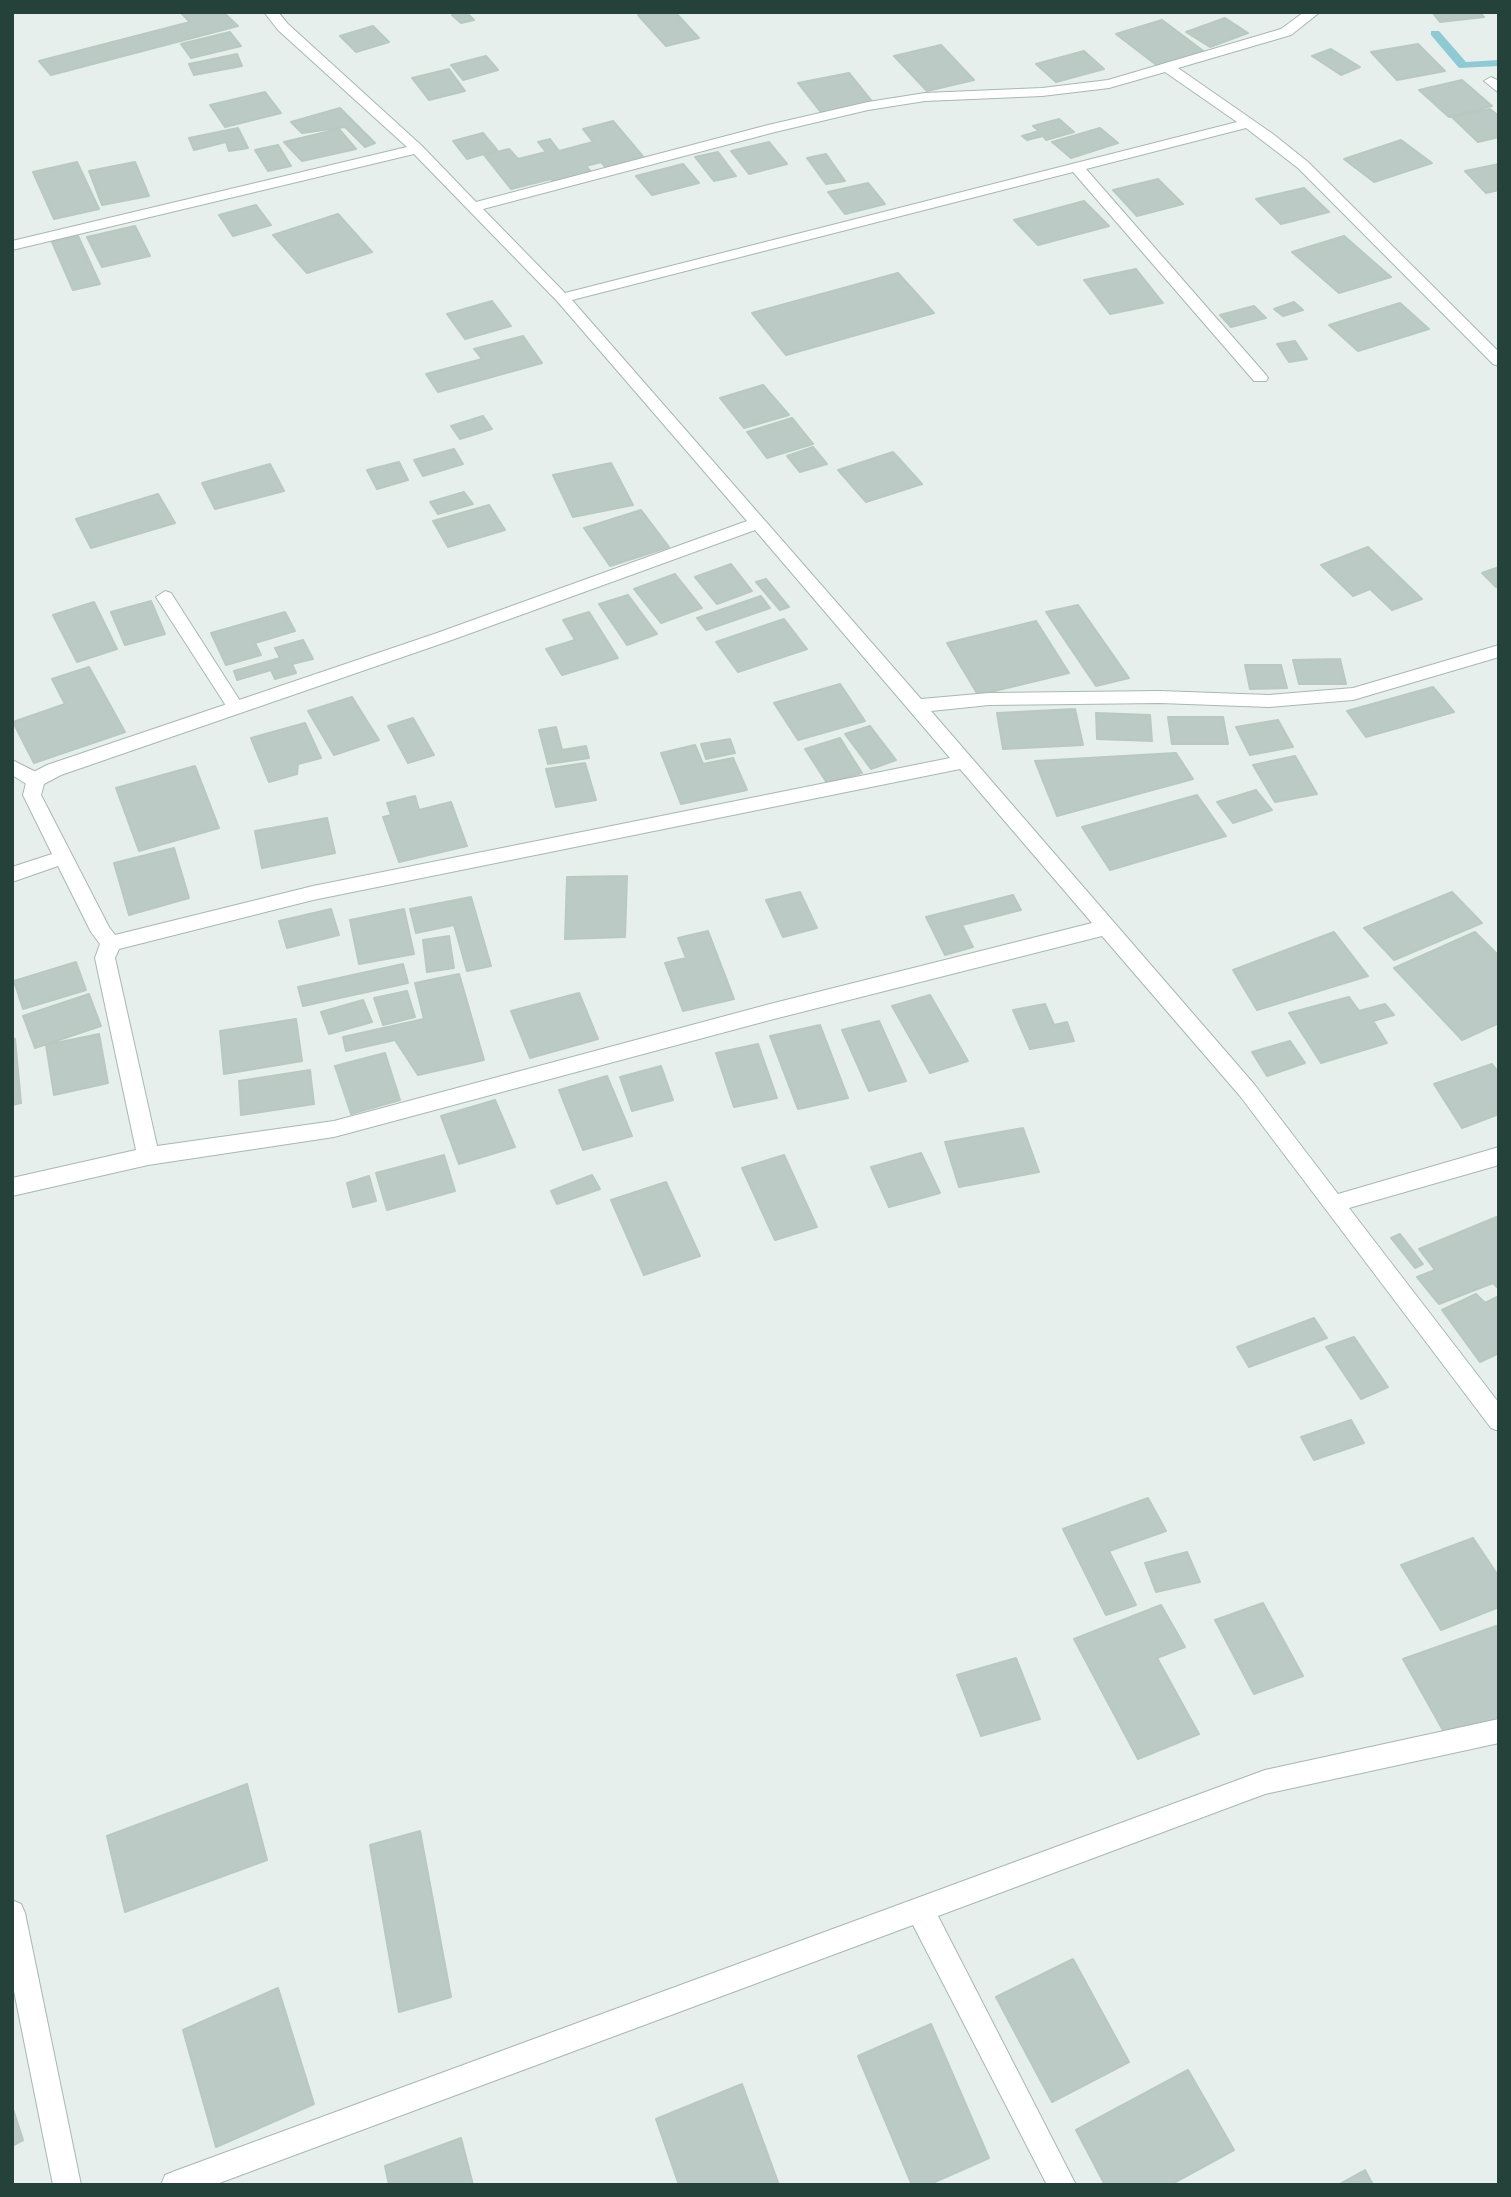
<!DOCTYPE html>
<style>
body{margin:0}
#map{position:relative;width:1511px;height:2197px;overflow:hidden;background:#e6efeb;font-family:"Asap Condensed",sans-serif}
canvas{display:block}
.frame{position:absolute;inset:0;border:14px solid #24423a;pointer-events:none}
</style>
<div id="map">
<canvas width="1511" height="2197"></canvas>
<div class="frame"></div>
</div>
<script>
const g = document.querySelector('canvas').getContext('2d');
g.lineJoin = 'round';
const poly = rows => new Path2D(rows.map(r => 'M' + r).join(''));
function fill(path, color) { g.fillStyle = color; g.fill(path, 'evenodd'); }
function strokePath(path, color, width, dash) { g.strokeStyle = color; g.lineWidth = width; g.lineCap = dash ? 'butt' : 'round'; g.setLineDash(dash || []); g.stroke(path); }
const stream = poly([
 [1431,31,1439,31,1466,62,1499,60,1499,66,1459,68,1431,35,1431,31]
]);
const building = poly([
 [180,12,223,12,238,26,51,75,39,61,190,22,180,12],
 [466,12,474,20,461,23,452,15,466,12],
 [649,12,675,12,699,38,666,46,638,15,649,12],
 [1432,12,1480,12,1484,17,1440,22,1432,12],
 [1225,18,1248,33,1210,47,1186,32,1225,18],
 [1162,20,1206,53,1159,67,1116,34,1162,20],
 [373,26,389,42,356,52,340,36,373,26],
 [230,32,241,46,191,58,181,44,230,32],
 [1418,44,1445,71,1397,80,1371,52,1418,44],
 [941,45,974,80,927,91,894,56,941,45],
 [1331,49,1360,67,1341,75,1312,56,1331,49],
 [1084,51,1104,69,1056,82,1036,64,1084,51],
 [237,54,242,66,194,75,189,64,237,54],
 [486,56,498,70,463,80,451,65,486,56],
 [449,69,465,91,429,100,412,78,449,69],
 [849,73,874,104,823,115,798,83,849,73],
 [1462,80,1492,106,1449,117,1419,90,1462,80],
 [265,92,281,113,225,127,210,105,265,92],
 [340,108,375,143,365,147,345,127,302,133,291,122,340,108],
 [1490,109,1499,116,1499,137,1478,142,1452,117,1490,109],
 [1059,119,1074,132,1046,140,1043,136,1027,140,1022,136,1039,131,1033,126,1059,119],
 [613,121,646,160,608,170,601,162,586,166,592,173,555,183,551,179,511,189,484,155,509,149,518,159,546,152,538,142,550,139,559,151,593,142,583,129,613,121],
 [238,128,248,148,229,151,226,142,194,150,189,138,238,128],
 [1100,128,1118,143,1071,158,1052,142,1100,128],
 [339,129,356,149,302,161,284,142,339,129],
 [483,133,497,150,467,159,453,141,483,133],
 [1401,140,1432,163,1374,182,1344,159,1401,140],
 [769,142,787,164,749,174,731,151,769,142],
 [278,145,291,166,268,171,255,150,278,145],
 [718,152,736,176,714,181,695,157,718,152],
 [826,154,845,181,826,184,807,158,826,154],
 [77,162,99,209,54,219,33,172,77,162],
 [135,162,149,196,102,205,89,171,135,162],
 [683,164,699,183,652,195,636,176,683,164],
 [1499,164,1499,190,1486,193,1465,171,1499,164],
 [1158,179,1183,204,1137,216,1113,190,1158,179],
 [868,183,885,204,845,214,828,192,868,183],
 [1304,188,1329,212,1281,224,1256,199,1304,188],
 [1084,201,1109,226,1038,245,1014,220,1084,201],
 [256,205,271,225,233,236,219,215,256,205],
 [338,214,372,252,307,273,273,235,338,214],
 [135,226,150,256,102,267,87,237,135,226],
 [78,236,100,284,73,290,52,242,78,236],
 [1344,236,1391,277,1339,293,1292,252,1344,236],
 [1136,269,1163,303,1110,314,1084,280,1136,269],
 [898,273,934,313,786,355,752,313,898,273],
 [492,301,511,326,465,339,447,314,492,301],
 [1294,302,1303,310,1283,316,1274,309,1294,302],
 [1400,303,1429,329,1358,351,1329,325,1400,303],
 [1254,306,1266,318,1231,327,1220,315,1254,306],
 [523,336,542,363,438,392,426,374,482,359,474,349,523,336],
 [1295,341,1307,359,1289,362,1277,344,1295,341],
 [763,385,789,415,744,428,720,398,763,385],
 [483,416,492,429,460,439,451,426,483,416],
 [792,418,813,444,767,458,747,432,792,418],
 [813,447,827,464,800,472,787,456,813,447],
 [454,449,463,464,423,476,414,460,454,449],
 [893,452,922,484,866,502,838,470,893,452],
 [399,462,408,480,377,489,367,470,399,462],
 [611,463,633,505,573,517,553,475,611,463],
 [270,464,284,491,215,509,202,483,270,464],
 [464,492,473,504,438,514,430,502,464,492],
 [158,494,175,523,91,548,76,519,158,494],
 [489,505,505,530,448,547,433,521,489,505],
 [641,510,669,547,610,566,584,528,641,510],
 [1368,547,1422,599,1392,610,1370,589,1353,596,1321,565,1368,547],
 [731,564,752,591,717,604,695,577,731,564],
 [1499,567,1499,586,1496,587,1482,573,1499,567],
 [675,574,702,608,661,623,634,589,675,574],
 [766,579,789,607,780,610,756,582,766,579],
 [628,595,657,634,627,645,599,604,628,595],
 [761,596,770,608,706,630,697,618,761,596],
 [151,601,165,634,125,645,111,612,151,601],
 [94,602,117,649,77,662,53,615,94,602],
 [1078,605,1129,678,1096,686,1046,612,1078,605],
 [285,612,295,631,255,643,261,655,226,665,211,633,285,612],
 [589,612,618,658,562,675,546,649,575,640,563,620,589,612],
 [784,619,807,649,738,672,716,642,784,619],
 [1036,621,1069,673,978,695,947,643,1036,621],
 [303,640,313,659,292,664,296,673,275,679,271,670,237,680,234,671,280,658,275,648,303,640],
 [1340,659,1346,684,1299,684,1293,660,1340,659],
 [1245,665,1281,665,1287,688,1250,689,1245,665],
 [89,667,125,732,34,763,13,722,65,704,52,679,89,667],
 [840,684,865,721,798,740,774,703,840,684],
 [1433,687,1454,712,1366,737,1347,711,1433,687],
 [352,697,379,740,334,755,308,711,352,697],
 [1075,709,1083,745,1003,749,997,713,1075,709],
 [1096,713,1150,715,1152,741,1097,739,1096,713],
 [1168,717,1223,717,1228,744,1172,744,1168,717],
 [413,718,434,755,408,763,388,726,413,718],
 [1278,720,1293,747,1250,755,1236,727,1278,720],
 [305,723,321,758,298,764,297,774,269,782,251,738,305,723],
 [870,726,896,760,871,769,845,734,870,726],
 [556,727,562,750,586,746,589,758,548,764,539,730,556,727],
 [840,738,862,773,827,783,805,749,840,738],
 [730,739,735,753,706,759,701,744,730,739],
 [695,745,703,764,733,758,747,790,681,804,661,753,695,745],
 [1176,753,1193,779,1057,816,1035,761,1176,753],
 [1295,756,1317,794,1275,802,1253,765,1295,756],
 [585,763,596,800,556,807,546,769,585,763],
 [195,766,219,828,139,851,116,788,195,766],
 [1256,790,1272,810,1233,823,1217,802,1256,790],
 [1197,795,1226,836,1110,870,1082,827,1197,795],
 [415,796,419,810,451,802,467,846,399,862,383,817,391,815,387,803,415,796],
 [327,818,335,853,262,868,255,831,327,818],
 [174,848,189,898,129,915,114,863,174,848],
 [627,876,625,937,565,939,567,877,627,876],
 [800,892,817,928,783,937,766,900,800,892],
 [1452,892,1482,923,1394,960,1364,928,1452,892],
 [1013,895,1021,910,962,925,973,947,945,955,926,917,1013,895],
 [471,897,491,966,467,971,454,925,416,933,410,909,471,897],
 [331,909,339,935,287,948,279,921,331,909],
 [404,909,414,954,359,964,350,920,404,909],
 [708,931,734,999,683,1011,665,963,686,958,678,938,708,931],
 [1334,932,1368,976,1257,1010,1233,970,1334,932],
 [1475,932,1499,956,1499,1023,1462,1040,1394,968,1475,932],
 [449,936,454,968,427,972,423,940,449,936],
 [76,962,86,990,23,1009,14,981,76,962],
 [403,964,408,983,303,1006,298,987,403,964],
 [459,974,484,1060,418,1075,395,1040,346,1051,343,1037,424,1019,415,983,459,974],
 [407,991,415,1017,383,1025,374,998,407,991],
 [579,993,598,1039,530,1058,511,1011,579,993],
 [89,994,101,1026,35,1048,23,1016,89,994],
 [930,995,968,1061,930,1073,892,1006,930,995],
 [1349,997,1359,1011,1385,1004,1394,1015,1373,1021,1387,1043,1321,1063,1289,1013,1349,997],
 [363,1000,372,1022,329,1034,321,1012,363,1000],
 [1045,1004,1054,1025,1067,1022,1074,1041,1030,1049,1013,1010,1045,1004],
 [296,1019,302,1061,224,1074,220,1031,296,1019],
 [879,1021,906,1081,869,1091,842,1030,879,1021],
 [820,1025,848,1098,798,1109,770,1036,820,1025],
 [99,1034,108,1083,54,1095,46,1045,99,1034],
 [15,1039,21,1103,12,1105,12,1040,15,1039],
 [1290,1041,1305,1063,1267,1076,1252,1052,1290,1041],
 [758,1044,777,1098,734,1107,716,1053,758,1044],
 [385,1053,400,1100,351,1114,335,1066,385,1053],
 [1492,1064,1499,1073,1499,1114,1462,1128,1434,1084,1492,1064],
 [661,1066,673,1100,632,1111,620,1077,661,1066],
 [310,1070,314,1104,241,1115,239,1081,310,1070],
 [607,1076,632,1136,583,1150,559,1090,607,1076],
 [495,1100,515,1147,459,1164,441,1116,495,1100],
 [1023,1128,1039,1172,959,1187,945,1142,1023,1128],
 [921,1153,940,1193,889,1207,871,1167,921,1153],
 [444,1155,455,1191,387,1210,376,1173,444,1155],
 [784,1155,817,1227,775,1240,742,1168,784,1155],
 [592,1175,600,1189,557,1204,551,1191,592,1175],
 [369,1176,376,1201,353,1207,347,1183,369,1176],
 [666,1182,700,1256,644,1275,611,1200,666,1182],
 [1499,1216,1499,1289,1493,1283,1439,1304,1417,1277,1435,1270,1419,1249,1499,1216],
 [1400,1234,1423,1264,1415,1268,1391,1238,1400,1234],
 [1476,1294,1485,1303,1499,1296,1499,1353,1480,1362,1442,1310,1476,1294],
 [1314,1318,1327,1338,1249,1367,1237,1347,1314,1318],
 [1354,1337,1388,1387,1361,1399,1326,1347,1354,1337],
 [1351,1420,1364,1443,1314,1460,1301,1437,1351,1420],
 [1148,1498,1166,1531,1109,1551,1136,1605,1106,1615,1063,1529,1148,1498],
 [1473,1538,1499,1577,1499,1607,1441,1630,1401,1565,1473,1538],
 [1187,1552,1200,1582,1156,1592,1145,1563,1187,1552],
 [1263,1603,1303,1676,1254,1694,1215,1620,1263,1603],
 [1161,1605,1185,1647,1157,1658,1199,1734,1138,1759,1074,1639,1161,1605],
 [1499,1625,1499,1723,1449,1741,1403,1659,1499,1625],
 [1016,1658,1040,1719,981,1736,957,1675,1016,1658],
 [247,1784,267,1860,125,1912,107,1836,247,1784],
 [420,1831,451,1997,399,2012,370,1845,420,1831],
 [1073,1959,1129,2062,1052,2102,996,1997,1073,1959],
 [278,1988,314,2104,216,2147,183,2030,278,1988],
 [931,2024,989,2158,928,2185,912,2185,858,2056,931,2024],
 [1188,2070,1234,2150,1170,2185,1105,2185,1076,2130,1188,2070],
 [742,2084,779,2185,679,2185,656,2119,742,2084],
 [12,2106,23,2140,12,2146,12,2106],
 [461,2138,473,2185,389,2185,385,2166,461,2138],
 [1365,2170,1373,2185,1338,2185,1365,2170]
]);
const service = poly([
 [165,591,171,593,242,704,245,708,242,712,230,712,156,597,165,591],
 [12,760,42,775,44,780,42,785,28,785,12,775,12,760]
]);
const minor = poly([
 [264,12,278,12,288,24,422,146,476,202,768,125,868,102,925,93,1042,88,1108,80,1281,29,1304,12,1320,12,1291,35,1178,68,1273,134,1308,162,1499,352,1499,366,1493,364,1298,168,1246,128,1086,169,1266,375,1268,378,1266,381,1254,381,1073,172,572,300,921,699,989,693,1160,691,1269,695,1353,688,1499,645,1499,657,1353,700,1269,707,1160,703,989,705,931,711,1254,1084,1338,1194,1499,1147,1499,1165,1349,1208,1499,1403,1499,1431,1491,1428,1240,1096,1102,936,770,1020,334,1137,148,1165,12,1196,12,1178,136,1150,95,958,100,944,91,932,58,866,12,882,12,867,52,854,23,795,28,775,47,765,437,633,747,521,557,301,414,154,12,250,12,241,407,147,278,30,264,12],
 [1165,72,1237,122,565,293,483,209,775,132,868,110,925,101,1042,96,1109,88,1165,72],
 [755,530,950,758,313,886,115,935,109,927,41,795,44,784,61,775,449,641,755,530],
 [960,769,1092,923,770,1004,334,1121,157,1146,115,958,119,949,313,900,960,769],
 [1491,77,1499,81,1499,93,1484,81,1491,77],
 [1499,1719,1499,1743,1265,1794,938,1916,1076,2185,1047,2185,913,1925,214,2185,161,2185,165,2175,175,2171,1265,1770,1499,1719],
 [12,1900,21,1904,25,1913,81,2185,53,2185,12,1981,12,1900]
]);
fill(stream, '#8ec9d4');
fill(building, '#bbcac4');
strokePath(building, '#b8c9c2', 2);
strokePath(service, '#a8b8b2', 2);
strokePath(minor, '#a8b8b2', 2);
fill(service, '#fff');
fill(minor, '#fff');
</script>
